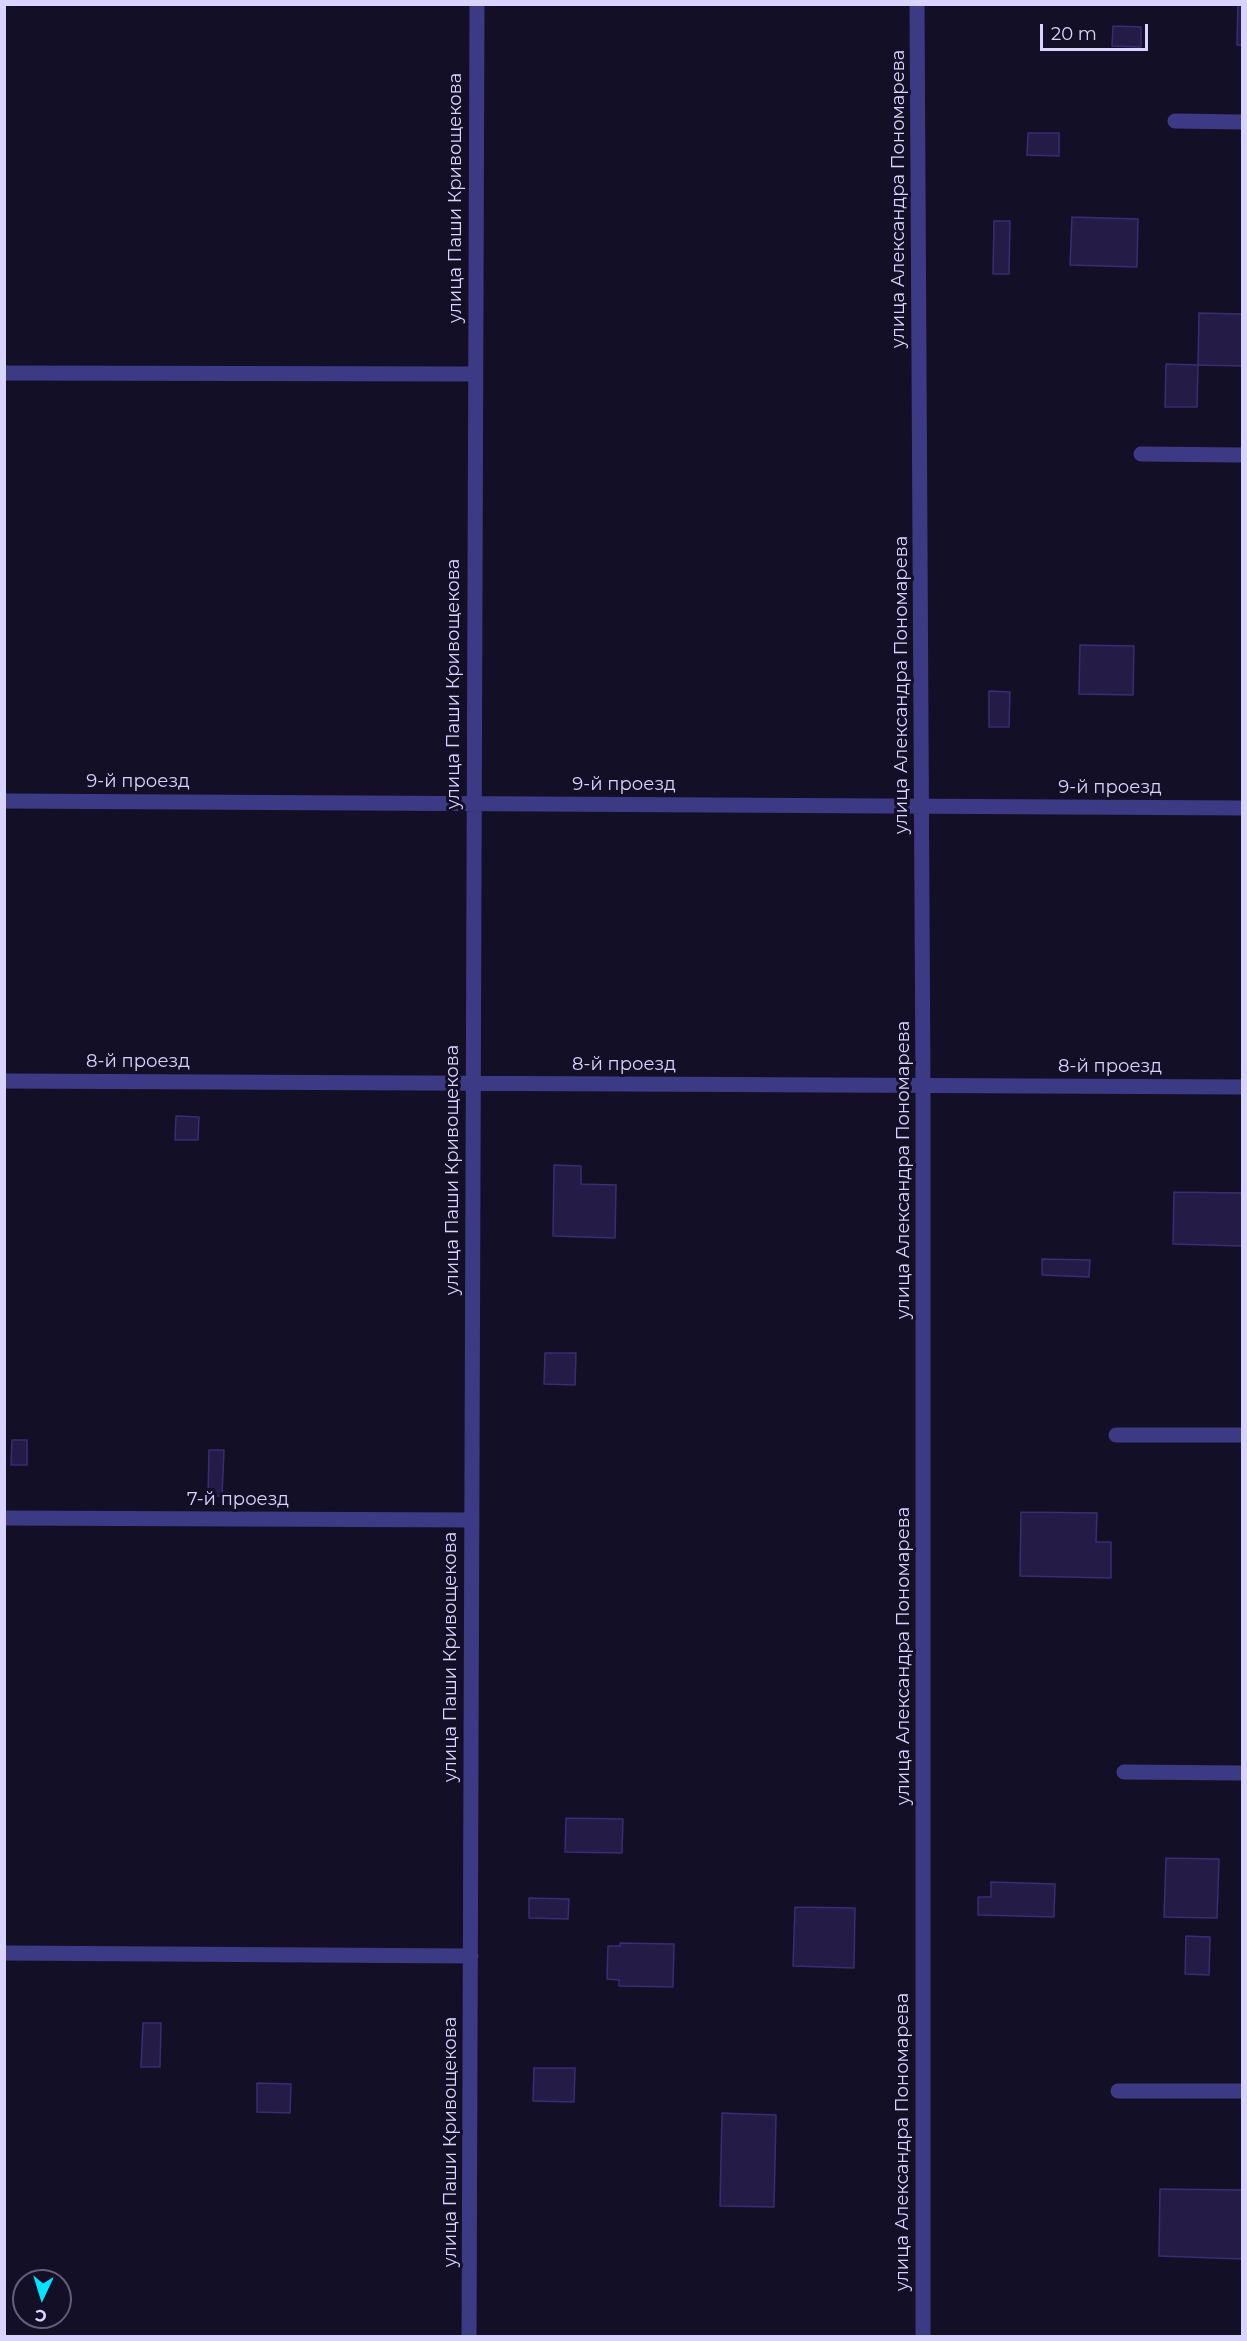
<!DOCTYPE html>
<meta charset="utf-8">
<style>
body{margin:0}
#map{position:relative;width:1247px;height:2341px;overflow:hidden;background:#130f26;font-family:Montserrat,sans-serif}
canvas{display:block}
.frame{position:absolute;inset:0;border:6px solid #d9d4ff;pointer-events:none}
.north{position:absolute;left:12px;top:2269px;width:60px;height:60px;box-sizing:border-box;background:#130f26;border:2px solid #625e7d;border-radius:50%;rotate:184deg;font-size:16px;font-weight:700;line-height:24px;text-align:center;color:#d9d4ff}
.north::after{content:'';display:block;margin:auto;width:21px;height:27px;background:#00e5ff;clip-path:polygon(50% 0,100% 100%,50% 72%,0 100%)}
.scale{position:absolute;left:1040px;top:24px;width:108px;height:27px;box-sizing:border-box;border:3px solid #d9d4ff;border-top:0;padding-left:8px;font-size:18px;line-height:21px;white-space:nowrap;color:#d9d4ff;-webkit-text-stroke:4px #130f26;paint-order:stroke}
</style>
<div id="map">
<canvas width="1247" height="2341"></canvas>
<div class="frame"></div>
<div class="north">С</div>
<div class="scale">20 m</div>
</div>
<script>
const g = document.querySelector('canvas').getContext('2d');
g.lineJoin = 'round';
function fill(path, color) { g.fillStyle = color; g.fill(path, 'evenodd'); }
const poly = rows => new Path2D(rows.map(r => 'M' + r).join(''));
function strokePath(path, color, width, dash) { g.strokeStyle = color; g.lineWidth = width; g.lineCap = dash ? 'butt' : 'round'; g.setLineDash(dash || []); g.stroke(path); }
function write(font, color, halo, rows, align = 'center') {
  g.font = font + ' Montserrat,sans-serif'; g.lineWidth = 6; g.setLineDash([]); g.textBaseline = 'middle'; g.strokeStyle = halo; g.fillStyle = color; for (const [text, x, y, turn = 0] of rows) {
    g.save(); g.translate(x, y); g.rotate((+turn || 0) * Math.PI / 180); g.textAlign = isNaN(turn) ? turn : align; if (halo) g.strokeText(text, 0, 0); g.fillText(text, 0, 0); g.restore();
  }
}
const building = poly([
 [1238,4,1242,4,1242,45,1237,45,1238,4],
 [1113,26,1141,27,1141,47,1112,46,1113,26],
 [1028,133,1059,133,1059,156,1027,155,1028,133],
 [1072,217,1138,219,1137,267,1070,265,1072,217],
 [994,221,1010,221,1009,274,993,274,994,221],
 [1199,313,1242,314,1242,366,1198,365,1199,313],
 [1166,364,1198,365,1197,407,1165,407,1166,364],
 [1080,645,1134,646,1133,695,1079,694,1080,645],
 [989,691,1010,692,1009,727,989,727,989,691],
 [176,1116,199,1117,198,1140,175,1140,176,1116],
 [554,1165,581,1166,581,1184,616,1185,615,1238,553,1236,554,1165],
 [1174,1192,1242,1193,1242,1246,1173,1244,1174,1192],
 [1042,1259,1090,1260,1089,1277,1042,1275,1042,1259],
 [545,1353,576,1353,575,1385,544,1384,545,1353],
 [12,1440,27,1440,27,1465,11,1465,12,1440],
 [209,1450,224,1450,222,1496,208,1496,209,1450],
 [1021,1512,1097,1513,1096,1542,1111,1542,1111,1578,1020,1576,1021,1512],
 [566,1818,623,1819,622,1853,565,1852,566,1818],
 [1166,1858,1219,1859,1217,1918,1164,1917,1166,1858],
 [991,1882,1055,1884,1054,1917,978,1915,978,1897,991,1897,991,1882],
 [529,1898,569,1899,568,1919,529,1918,529,1898],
 [795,1907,855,1908,854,1968,793,1966,795,1907],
 [1186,1936,1210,1937,1209,1975,1185,1974,1186,1936],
 [620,1943,674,1944,673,1987,619,1986,619,1980,607,1979,608,1946,620,1946,620,1943],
 [143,2023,161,2023,160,2067,141,2067,143,2023],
 [534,2068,575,2068,574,2102,533,2101,534,2068],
 [257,2083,291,2084,290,2113,257,2112,257,2083],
 [722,2113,776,2115,774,2207,720,2206,722,2113],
 [1160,2189,1242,2190,1242,2259,1159,2256,1160,2189]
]);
const minor = poly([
 [917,4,923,1086,923,2336],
 [1175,121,1242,122],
 [4,373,475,374],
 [1141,454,1242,455],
 [4,801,1242,808],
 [4,1081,1242,1087],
 [1116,1435,1242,1435],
 [4,1518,471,1520],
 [1124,1772,1242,1773],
 [4,1953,471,1956],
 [1118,2091,1242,2091],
 [469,2336,477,4]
]);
const streetNames = [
 ["улица Паши Кривощекова",456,198,-90],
 ["улица Александра Пономарева",899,199,-90],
 ["улица Паши Кривощекова",454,684,-90],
 ["улица Александра Пономарева",902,685,-90],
 ["9-й проезд",138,782],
 ["9-й проезд",624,785],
 ["9-й проезд",1110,788],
 ["8-й проезд",138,1062],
 ["8-й проезд",624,1065],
 ["8-й проезд",1110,1067],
 ["улица Паши Кривощекова",453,1170,-90],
 ["улица Александра Пономарева",904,1170,-90],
 ["7-й проезд",238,1500],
 ["улица Александра Пономарева",904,1656,-90],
 ["улица Паши Кривощекова",451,1657,-90],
 ["улица Паши Кривощекова",451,2142,-90],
 ["улица Александра Пономарева",903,2142,-90]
];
fill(building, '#241b47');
strokePath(building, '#3b2d73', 1.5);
strokePath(minor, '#3d3a85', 15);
write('18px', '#d9d4ff', '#130f26', streetNames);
</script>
